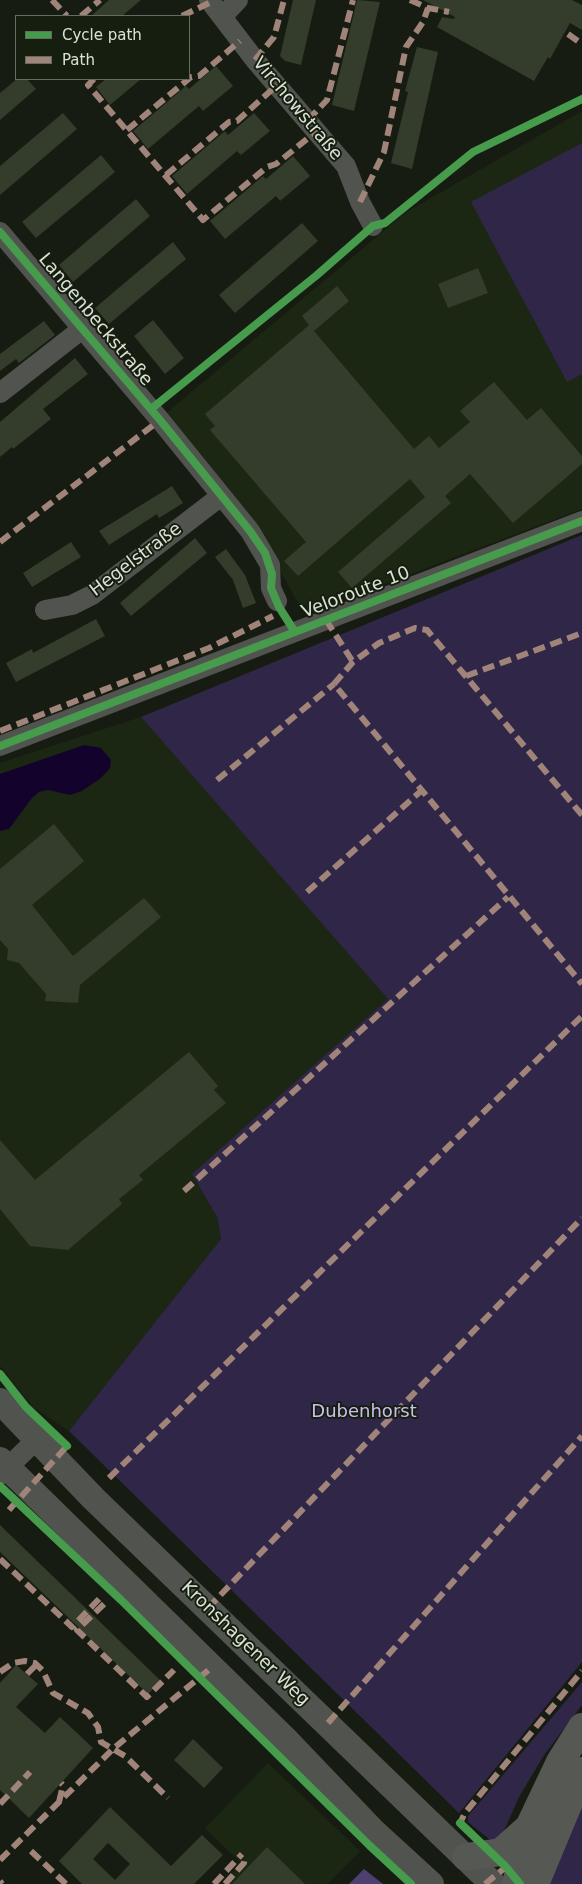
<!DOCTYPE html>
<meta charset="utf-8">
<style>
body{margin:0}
#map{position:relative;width:582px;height:1884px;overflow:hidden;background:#171c12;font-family:"DejaVu Sans",sans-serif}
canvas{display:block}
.legend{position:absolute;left:15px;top:15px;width:175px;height:65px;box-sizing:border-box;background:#161f0f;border:1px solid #646d5f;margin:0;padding:6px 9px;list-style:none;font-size:15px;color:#dae1d6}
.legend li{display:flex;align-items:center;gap:10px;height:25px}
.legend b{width:25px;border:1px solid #646d5f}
</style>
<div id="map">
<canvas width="582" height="1884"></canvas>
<ul class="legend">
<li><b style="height:6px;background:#469c4c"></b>Cycle path</li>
<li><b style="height:6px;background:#a18479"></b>Path</li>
</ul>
</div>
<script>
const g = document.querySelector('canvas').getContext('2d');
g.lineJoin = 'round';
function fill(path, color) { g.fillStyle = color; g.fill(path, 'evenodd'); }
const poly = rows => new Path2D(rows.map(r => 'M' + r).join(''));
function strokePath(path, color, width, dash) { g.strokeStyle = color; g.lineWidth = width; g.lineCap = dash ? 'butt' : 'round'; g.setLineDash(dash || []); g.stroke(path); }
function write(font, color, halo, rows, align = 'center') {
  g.font = font + ' "DejaVu Sans",sans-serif'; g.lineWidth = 4; g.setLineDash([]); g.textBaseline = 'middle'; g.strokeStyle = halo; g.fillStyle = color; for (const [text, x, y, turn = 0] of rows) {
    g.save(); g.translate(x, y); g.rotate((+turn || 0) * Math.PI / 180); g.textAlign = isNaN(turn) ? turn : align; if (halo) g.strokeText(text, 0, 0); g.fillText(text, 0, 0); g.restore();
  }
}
const built = poly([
 [582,111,582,509,358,594,300,606,261,537,163,416,405,213],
 [141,717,388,999,192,1174,217,1217,221,1239,69,1431,33,1407,0,1366,0,763],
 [268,1763,360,1851,328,1884,222,1884,241,1863,205,1828]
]);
const green = poly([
 [582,143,582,374,567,382,471,202],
 [582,535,582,1662,459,1813,69,1431,221,1239,217,1217,192,1174,388,999,141,717],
 [582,1682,582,1705,544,1755,519,1797,503,1833,494,1843,468,1822,468,1816],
 [582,1784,582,1884,540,1884]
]);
const forest = poly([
 [364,1869,383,1884,349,1884]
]);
const water = poly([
 [84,745,101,748,111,760,110,768,101,778,82,791,70,795,48,790,39,792,32,798,9,829,0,831,0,774]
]);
const building = poly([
 [109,0,141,0,122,16,91,16],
 [293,0,316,0,301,65,285,61,280,56],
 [357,0,380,2,354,111,332,105],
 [423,0,572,0,582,5,582,30,570,23,550,59,548,57,534,81,437,27,442,17,454,19,455,17],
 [417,47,438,52,412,169,391,163,408,92,405,91],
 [216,66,233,86,203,111,199,106,148,149,133,131,186,86,189,89],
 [17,79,27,79,36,89,0,120,0,93],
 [106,79,141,79,110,105,96,87],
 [63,113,77,129,0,195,0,166],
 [254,113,270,131,241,155,237,151,187,194,172,176,225,131,228,135],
 [101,155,115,172,36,238,22,222],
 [293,156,310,176,280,201,276,196,225,239,210,221,263,176,266,179],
 [136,199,150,216,73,282,59,265],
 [302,223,318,241,235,313,219,295],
 [173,242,186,259,109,324,95,308],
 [478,268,488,293,448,308,438,284],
 [337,286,349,301,314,331,414,449,429,436,439,448,470,422,460,411,494,382,527,420,541,408,582,456,582,464,513,523,470,474,445,496,451,503,352,588,338,572,425,497,410,479,298,576,284,561,306,542,210,430,215,426,205,414,309,325,302,316],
 [153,320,184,358,165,374,134,336],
 [44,321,55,335,19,363,16,359,0,371,0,354],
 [75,358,88,374,43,409,51,419,13,449,12,447,0,457,0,422],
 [172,486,183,503,159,518,157,514,109,545,99,531],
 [195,538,207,553,131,616,120,603],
 [71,542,81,557,32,587,23,573],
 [226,549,245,575,256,603,243,608,233,580,215,557],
 [96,619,105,636,16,682,6,663,32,649,33,653],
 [54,824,84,861,32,905,73,956,144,898,161,917,80,985,78,1003,45,1001,46,994,19,963,7,960,8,949,0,940,0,869],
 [189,1052,218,1086,214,1090,226,1103,139,1175,143,1180,119,1199,122,1204,68,1250,30,1246,0,1209,0,1140,35,1180],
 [0,1525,161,1681,148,1694,0,1552],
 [16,1665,38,1684,16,1707,45,1733,60,1717,93,1748,29,1818,0,1790,0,1683],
 [193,1739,223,1768,204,1788,174,1760],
 [110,1807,171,1866,202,1835,223,1855,194,1884,82,1884,59,1861],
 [108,1843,130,1864,115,1880,93,1859],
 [267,1847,305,1884,232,1884]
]);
const minor = poly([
 [209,0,255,60,346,166,360,202,373,226],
 [223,16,238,0],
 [0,232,160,420,250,531,270,565,271,588,277,601],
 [0,393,82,329],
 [45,610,72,605,92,595,221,496],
 [0,746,582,521],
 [0,1475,36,1440]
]);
const major = poly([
 [0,1401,93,1498,493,1884],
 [0,1460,285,1739,372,1830,431,1884]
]);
const highway = poly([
 [466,1857,501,1852,529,1827],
 [516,1884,529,1827,560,1762,582,1727],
 [535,1884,582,1771]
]);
const quiet = poly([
 [52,0,67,16],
 [410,0,428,8,449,12],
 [81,16,100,0],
 [182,16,211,2],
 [568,34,582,44],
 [255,60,274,37,284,0],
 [94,79,88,85,203,220,267,167,276,164,317,131],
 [308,120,327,100,353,0],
 [127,130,191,77,199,76,240,41],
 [166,175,229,122,237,121,277,85],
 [360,202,384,152,406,47,423,22,428,8],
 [0,542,160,420],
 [326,620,353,662],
 [466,676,582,633],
 [0,731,209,648,273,616],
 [217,780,334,684],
 [582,815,427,630,415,628,379,643,353,662,334,684,582,984],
 [307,892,421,791],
 [184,1191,508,897],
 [109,1478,582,1016],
 [9,1510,67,1446,65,1443],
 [0,1559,72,1627,99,1599],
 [104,1604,77,1630,147,1697,174,1670],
 [208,1608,582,1218],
 [0,1672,13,1663,25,1661,35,1663,43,1671,53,1693,88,1713,98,1727,101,1742,125,1756,168,1798],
 [27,1674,37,1664],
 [328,1723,582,1436],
 [59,1802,63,1785,61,1783],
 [0,1804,30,1772],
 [462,1826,460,1823,465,1813,582,1671],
 [31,1851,66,1884],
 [0,1860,114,1748,211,1668],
 [0,1881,2,1884],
 [214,1884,242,1854],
 [225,1884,244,1863,245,1857],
 [485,1884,506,1867]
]);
const cycleway = poly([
 [0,232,160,420,250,531,265,553,272,574,271,588,279,607,295,632],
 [151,409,317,275,373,226,385,223,473,152,582,99],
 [0,746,582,521],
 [0,1374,26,1407,67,1446],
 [0,1486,121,1600,370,1846,411,1884],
 [460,1823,506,1867,520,1884]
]);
const streetNames = [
 ["Virchowstraße",297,109,50],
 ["Langenbeckstraße",95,320,50],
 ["Hegelstraße",136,560,-37],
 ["Veloroute 10",356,593,-21],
 ["Kronshagener Weg",245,1644,44]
];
const parkNames = [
 ["Dubenhorst",364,1412]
];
fill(built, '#1c2713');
fill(green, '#302647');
fill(forest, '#4d3f70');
fill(water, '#13032c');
fill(building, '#343c2b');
strokePath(minor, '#51534f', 20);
strokePath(major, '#51534e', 26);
strokePath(highway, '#565953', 28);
strokePath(quiet, '#a18479', 6, [12, 6]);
strokePath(cycleway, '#469c4c', 8);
write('18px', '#dae1d6', '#161f0f', streetNames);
write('18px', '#cabdf1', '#161f0f', parkNames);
</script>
